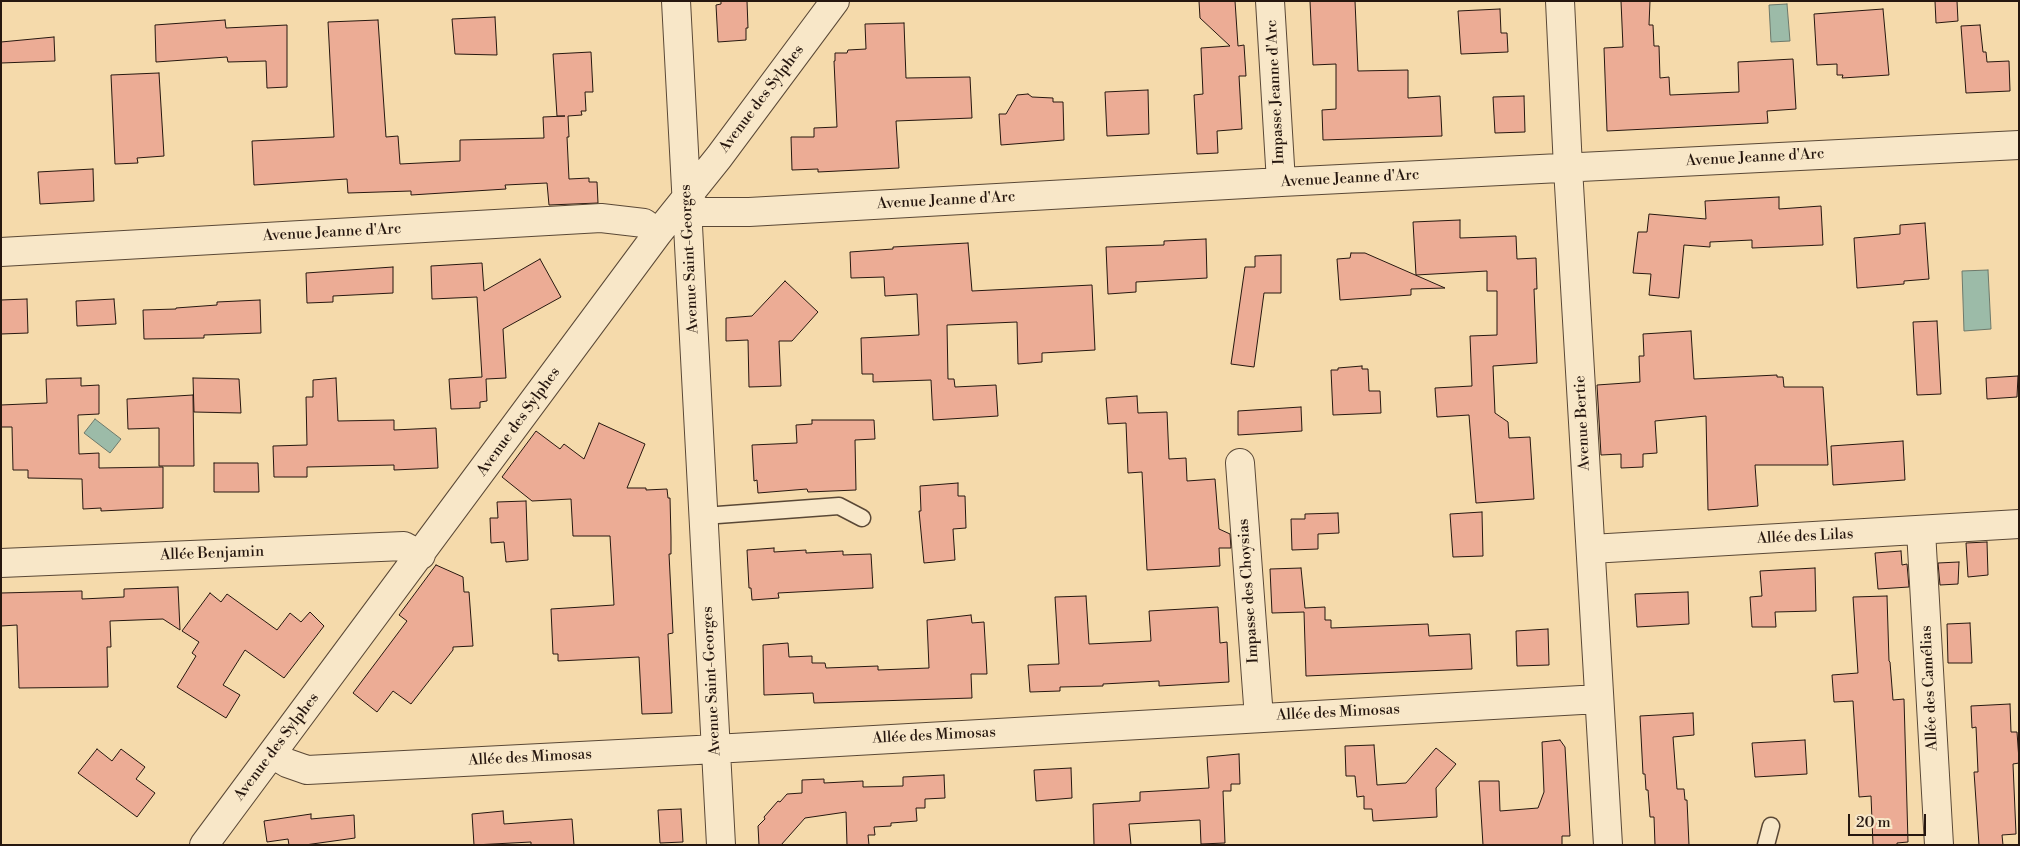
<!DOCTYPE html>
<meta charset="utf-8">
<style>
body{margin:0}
#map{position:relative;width:2020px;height:846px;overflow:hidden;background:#f5daab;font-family:"Libre Bodoni",serif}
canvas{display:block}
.frame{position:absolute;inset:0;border:2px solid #26170f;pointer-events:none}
.scale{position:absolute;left:1848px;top:814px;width:78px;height:22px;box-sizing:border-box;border:2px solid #26170f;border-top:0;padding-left:6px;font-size:15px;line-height:18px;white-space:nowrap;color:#26170f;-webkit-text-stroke:4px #f8e7c8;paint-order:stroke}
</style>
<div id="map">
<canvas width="2020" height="846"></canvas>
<div class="frame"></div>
<div class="scale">20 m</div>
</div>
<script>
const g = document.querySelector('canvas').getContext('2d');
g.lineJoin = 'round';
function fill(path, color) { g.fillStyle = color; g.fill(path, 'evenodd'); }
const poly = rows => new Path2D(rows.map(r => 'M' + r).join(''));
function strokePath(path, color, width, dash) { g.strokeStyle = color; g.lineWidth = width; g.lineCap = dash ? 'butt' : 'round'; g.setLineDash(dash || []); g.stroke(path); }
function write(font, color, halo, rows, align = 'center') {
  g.font = font + ' "Libre Bodoni",serif'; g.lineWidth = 4.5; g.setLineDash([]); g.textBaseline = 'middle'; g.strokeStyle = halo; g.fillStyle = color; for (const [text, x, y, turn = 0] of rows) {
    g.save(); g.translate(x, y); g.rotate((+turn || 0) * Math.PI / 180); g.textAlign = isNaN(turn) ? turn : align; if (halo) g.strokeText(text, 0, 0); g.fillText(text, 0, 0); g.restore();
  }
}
const water = poly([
 [1787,4,1790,41,1771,42,1769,5,1787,4],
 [1988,270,1991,329,1964,331,1962,271,1988,270],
 [95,419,121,439,110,453,84,433,95,419]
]);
const building = poly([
 [721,1,747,1,748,28,746,28,746,40,718,42,716,5,721,4,721,1],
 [1199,1,1235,1,1238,46,1244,45,1246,76,1239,76,1242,129,1217,131,1218,153,1197,154,1194,95,1203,94,1201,48,1230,46,1200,18,1199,1],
 [1310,1,1355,1,1358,71,1408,70,1408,98,1440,96,1442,136,1323,140,1322,110,1336,109,1336,64,1313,65,1310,1],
 [1621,1,1650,1,1649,25,1653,25,1654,46,1659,46,1660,78,1669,77,1670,95,1739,92,1738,62,1793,59,1796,109,1767,111,1768,123,1607,131,1604,48,1623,47,1621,1],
 [1935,1,1957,1,1958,21,1936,23,1935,1],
 [1500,9,1501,33,1507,33,1508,52,1461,54,1458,11,1500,9],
 [1883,9,1889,75,1842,78,1843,75,1837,75,1837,64,1817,65,1814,14,1883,9],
 [495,17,497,55,455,54,452,19,495,17],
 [225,20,226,28,287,25,287,87,267,88,266,61,228,62,227,57,156,62,155,25,225,20],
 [378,20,386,137,398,136,400,164,460,161,460,140,544,138,543,117,565,116,557,116,553,54,591,52,593,92,585,92,586,111,581,111,582,115,568,116,569,137,567,137,569,179,589,178,589,182,597,182,598,203,549,205,547,183,505,185,506,189,411,195,411,191,348,193,347,179,254,185,252,141,334,137,328,22,378,20],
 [904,23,906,78,970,77,972,118,896,121,899,168,818,172,818,169,792,170,791,137,814,137,814,128,837,127,834,61,835,61,835,53,847,53,848,50,866,49,865,24,904,23],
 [1980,25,1983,52,1986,52,1987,62,2009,61,2010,91,1966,93,1961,26,1980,25],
 [54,37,55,61,1,63,1,42,54,37],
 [159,73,164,156,137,158,138,163,115,164,111,75,159,73],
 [1148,90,1149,134,1107,136,1105,92,1148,90],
 [1028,94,1032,97,1053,98,1053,102,1063,102,1064,140,1001,145,999,114,1006,114,1017,95,1028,94],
 [1524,96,1525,132,1495,133,1493,97,1524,96],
 [93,169,94,201,40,204,38,172,93,169],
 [1779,197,1779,209,1821,206,1823,245,1752,248,1752,240,1710,242,1710,247,1684,245,1679,298,1649,295,1651,274,1633,273,1638,232,1647,232,1649,214,1706,219,1705,201,1779,197],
 [1460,220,1460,238,1516,236,1517,259,1536,258,1537,289,1534,289,1537,363,1493,366,1495,413,1508,422,1509,438,1530,437,1534,499,1476,503,1469,415,1437,417,1435,388,1472,386,1470,336,1497,335,1497,291,1487,291,1487,271,1416,275,1413,222,1460,220],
 [1925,223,1929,279,1904,281,1904,284,1857,288,1854,238,1900,234,1900,225,1925,223],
 [1206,239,1207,278,1136,282,1136,292,1108,294,1106,247,1164,245,1164,241,1206,239],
 [968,243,972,291,1092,285,1095,350,1042,353,1042,362,1018,364,1017,322,947,325,948,379,954,379,955,387,996,385,998,416,933,420,931,380,873,382,873,374,862,374,861,338,919,335,917,294,885,296,884,277,851,278,850,252,893,249,893,247,968,243],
 [1351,253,1365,253,1445,288,1411,289,1411,295,1340,300,1337,259,1350,258,1351,253],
 [1281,255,1281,293,1264,293,1254,367,1231,364,1245,267,1255,267,1255,256,1281,255],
 [540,259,561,297,503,329,506,378,486,379,487,401,480,402,480,408,451,409,449,379,482,377,477,297,432,299,431,266,482,263,484,291,540,259],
 [393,267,393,293,333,296,333,302,307,303,306,273,393,267],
 [785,281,818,312,792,341,779,341,781,386,749,387,748,340,726,341,726,318,752,316,785,281],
 [27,299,28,333,1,334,1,300,27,299],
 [114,299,116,324,77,326,76,301,114,299],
 [260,300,261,333,204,335,204,338,144,339,143,310,176,309,176,308,217,305,217,302,260,300],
 [1937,321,1941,394,1917,395,1913,322,1937,321],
 [1691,331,1694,379,1777,375,1777,377,1783,377,1784,387,1823,387,1828,465,1755,465,1758,506,1708,510,1706,416,1655,421,1657,453,1643,454,1643,467,1621,468,1621,454,1601,455,1597,385,1640,382,1639,356,1644,356,1643,334,1691,331],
 [1362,366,1362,369,1368,369,1369,391,1380,391,1381,413,1333,415,1331,370,1338,370,1338,368,1362,366],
 [2018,376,2017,397,1987,399,1986,378,2018,376],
 [81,378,81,386,99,385,99,414,78,415,79,454,99,453,99,468,163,467,163,508,101,511,101,508,83,509,82,479,28,478,28,470,13,470,12,427,1,427,1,405,47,403,46,379,81,378],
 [193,378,239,379,241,413,194,412,193,378],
 [336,378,338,421,394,420,394,430,436,428,438,468,394,470,394,465,307,467,307,477,274,477,273,446,307,445,306,397,313,397,313,380,336,378],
 [193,395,194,466,159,466,159,428,128,429,127,399,193,395],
 [1137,396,1138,413,1167,412,1169,459,1186,458,1187,481,1215,479,1219,529,1230,534,1231,548,1219,548,1220,566,1147,570,1142,472,1128,473,1126,423,1108,424,1106,398,1137,396],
 [1301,407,1302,431,1238,435,1238,411,1301,407],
 [812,420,874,420,875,439,855,440,856,490,808,492,807,489,758,493,757,480,754,481,752,445,797,443,796,425,812,424,812,420],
 [599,423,645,444,627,488,646,488,646,490,667,489,668,498,670,498,671,537,671,554,669,554,673,633,668,634,672,713,642,714,639,657,558,661,558,654,553,654,551,609,614,605,610,536,573,536,571,499,532,501,502,477,536,431,560,449,564,444,584,459,599,423],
 [1903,441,1905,480,1833,485,1831,446,1903,441],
 [214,463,258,463,259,492,214,492,214,463],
 [958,483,958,496,965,496,966,528,953,529,955,560,924,563,919,511,921,511,920,486,958,483],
 [526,501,528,560,506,562,504,542,491,543,490,518,498,518,497,502,526,501],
 [1482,512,1483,556,1453,557,1450,514,1482,512],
 [1338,513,1339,533,1318,534,1318,549,1292,550,1291,519,1305,519,1305,514,1338,513],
 [1987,542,1988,575,1968,577,1966,543,1987,542],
 [774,548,774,552,806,550,806,553,843,551,843,555,871,554,873,588,778,593,779,598,752,600,751,588,749,588,747,550,774,548],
 [1901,551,1902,565,1907,564,1909,587,1878,589,1875,553,1901,551],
 [1959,562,1958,584,1940,585,1938,563,1959,562],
 [436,565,463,577,464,592,469,592,473,646,453,647,453,650,411,704,393,691,377,712,353,693,407,621,399,615,436,565],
 [1301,568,1305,608,1325,607,1325,620,1331,620,1331,628,1428,624,1429,636,1470,634,1472,669,1306,676,1304,612,1272,613,1270,569,1301,568],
 [1815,568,1816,611,1775,612,1776,627,1752,627,1750,597,1762,596,1760,571,1815,568],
 [178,587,180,630,163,619,110,621,111,647,107,647,108,687,19,688,17,625,1,626,1,593,82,591,82,599,124,597,124,589,178,587],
 [1688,592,1689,624,1637,627,1635,594,1688,592],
 [210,593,221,602,227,594,277,630,290,613,301,622,310,612,324,626,284,678,245,650,223,685,240,695,226,718,177,687,196,656,192,653,199,642,182,631,210,593],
 [1086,596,1089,644,1151,641,1149,611,1218,607,1220,643,1227,642,1229,682,1159,686,1159,681,1103,684,1103,686,1060,687,1060,691,1030,692,1028,665,1059,664,1055,597,1086,596],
 [1887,596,1889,661,1890,662,1893,700,1904,699,1908,842,1897,843,1897,845,1873,845,1871,796,1859,797,1853,701,1834,702,1832,675,1858,673,1853,597,1887,596],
 [971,615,972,623,984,622,987,674,971,674,972,698,814,703,813,693,764,695,763,645,788,643,789,657,812,656,812,663,825,663,826,668,878,666,878,670,929,668,927,620,971,615],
 [1970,623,1972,663,1948,663,1947,624,1970,623],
 [1548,629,1549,665,1517,666,1516,631,1548,629],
 [2010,704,2011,732,2017,732,2019,760,2019,763,2013,764,2016,834,2002,835,2003,845,1979,845,1974,772,1978,772,1977,749,1976,727,1972,728,1971,706,2010,704],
 [1693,713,1694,735,1673,737,1677,789,1684,789,1685,800,1687,800,1689,845,1655,845,1654,817,1650,817,1648,790,1646,790,1645,774,1643,774,1640,716,1693,713],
 [1560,740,1565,747,1570,836,1562,836,1562,845,1483,845,1479,781,1499,781,1500,811,1538,808,1544,792,1542,742,1560,740],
 [1805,740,1807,774,1755,777,1752,743,1805,740],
 [1374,745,1377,785,1406,783,1436,748,1456,764,1436,788,1437,817,1373,821,1372,809,1364,809,1364,796,1357,797,1355,776,1346,776,1345,746,1374,745],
 [97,749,112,761,121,749,145,767,136,779,155,793,137,817,78,773,97,749],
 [1239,754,1240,784,1231,784,1231,791,1223,791,1225,843,1201,844,1200,820,1129,824,1131,845,1094,845,1093,804,1140,801,1140,792,1209,788,1207,757,1239,754],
 [1071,768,1072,798,1036,801,1034,770,1071,768],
 [944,775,945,798,925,799,925,808,916,808,917,821,891,823,891,826,874,827,875,835,868,835,869,845,847,845,846,812,805,818,781,845,759,845,758,826,765,819,764,817,778,801,780,802,787,794,802,793,802,780,824,779,824,783,863,781,863,787,903,786,903,777,944,775],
 [681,809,683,842,660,843,658,810,681,809],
 [503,811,504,824,572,819,574,845,531,845,531,842,474,845,472,814,503,811],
 [311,814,311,819,354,815,355,838,305,845,289,845,288,839,267,842,264,821,311,814]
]);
const lane = poly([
 [704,516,839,506,862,518],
 [1766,845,1771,826]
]);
const street = poly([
 [676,1,721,845],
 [1270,1,1281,182],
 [1560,1,1568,168,1608,845],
 [686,199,700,212,749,212,1281,182,2019,145],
 [1,252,601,218,644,223,658,233],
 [1240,463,1259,718],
 [1921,531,1939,845],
 [1591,549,2019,524],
 [1,563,404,546,421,555],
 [272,754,287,763,307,770,697,750,1599,699],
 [204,845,658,233,719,157,835,1]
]);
const streetNames = [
 ["Impasse Jeanne d'Arc",1276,92,-93],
 ["Avenue des Sylphes",762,99,-53],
 ["Avenue Jeanne d'Arc",1755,158,-3],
 ["Avenue Jeanne d'Arc",1350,179,-3],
 ["Avenue Jeanne d'Arc",946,201,-3],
 ["Avenue Jeanne d'Arc",332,233,-3],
 ["Avenue Saint-Georges",690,259,-93],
 ["Avenue des Sylphes",519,422,-54],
 ["Avenue Bertie",1583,423,-93],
 ["Allée des Lilas",1805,537,-3],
 ["Allée Benjamin",212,554,-2],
 ["Impasse des Choysias",1249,591,-94],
 ["Avenue Saint-Georges",712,681,-93],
 ["Allée des Camélias",1930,688,-93],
 ["Allée des Mimosas",1338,713,-3],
 ["Allée des Mimosas",934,736,-3],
 ["Avenue des Sylphes",277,747,-53],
 ["Allée des Mimosas",530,758,-3]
];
fill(water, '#9cbba8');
strokePath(water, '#6d796b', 1);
fill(building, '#ecac95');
strokePath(building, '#26170f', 1);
strokePath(lane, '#5a4836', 19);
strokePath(street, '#5a4836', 30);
strokePath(lane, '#f8e7c8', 16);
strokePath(street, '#f8e7c8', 28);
write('15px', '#26170f', '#f8e7c8', streetNames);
</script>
